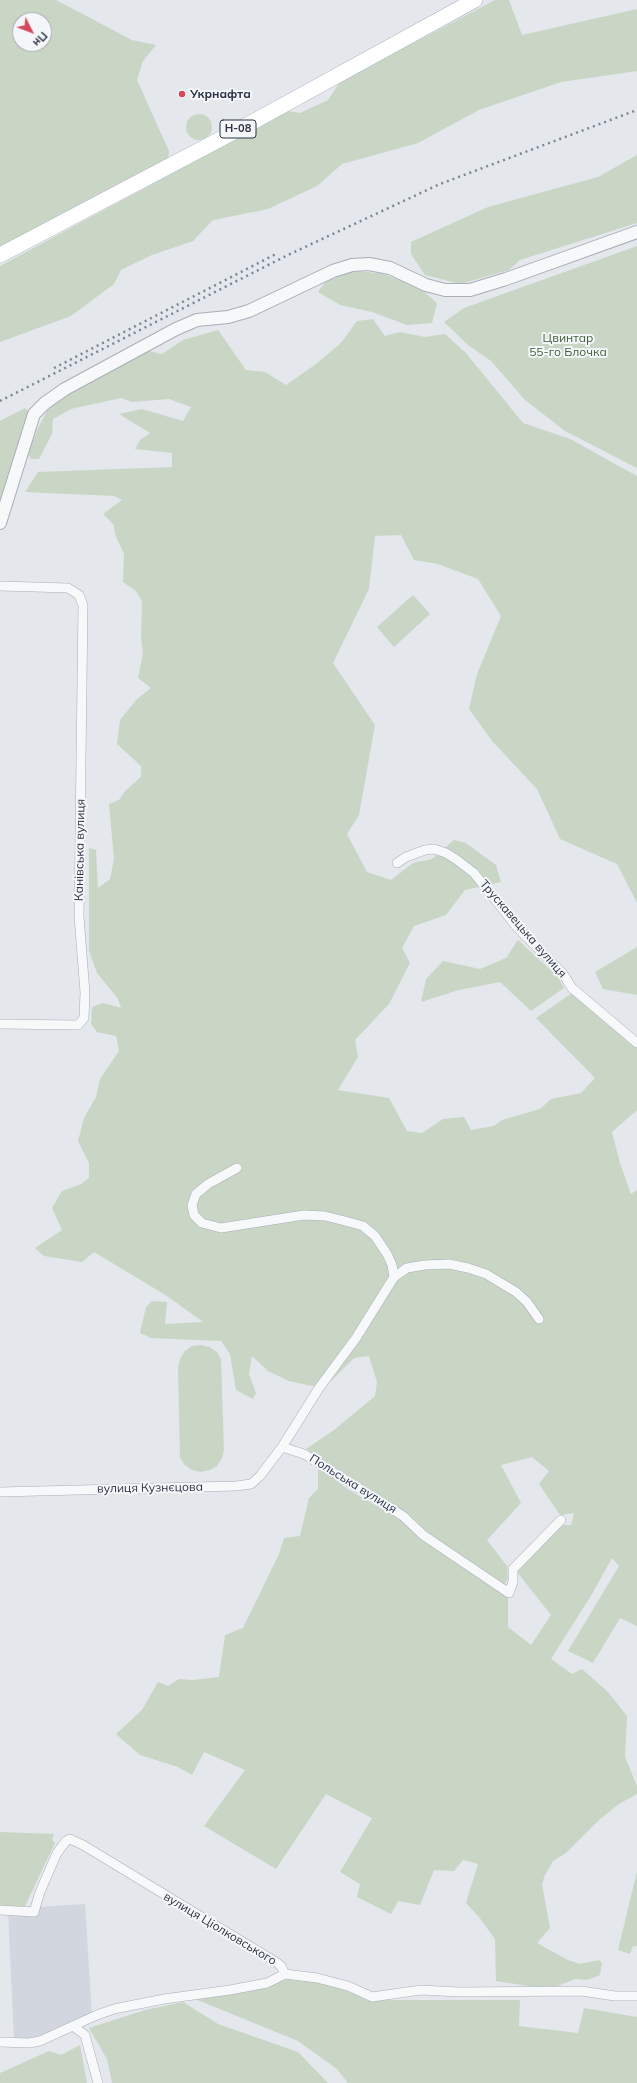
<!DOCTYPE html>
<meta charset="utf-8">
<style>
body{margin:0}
#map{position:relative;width:637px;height:2083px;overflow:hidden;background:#e4e7ec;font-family:Mulish,sans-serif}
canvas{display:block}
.north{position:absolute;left:12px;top:12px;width:40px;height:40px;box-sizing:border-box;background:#f4f6f9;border:1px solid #a4a8b1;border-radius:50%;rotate:132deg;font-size:11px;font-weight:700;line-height:16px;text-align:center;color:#2b3445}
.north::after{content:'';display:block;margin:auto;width:14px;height:18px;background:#d1495b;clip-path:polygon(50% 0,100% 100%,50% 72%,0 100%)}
</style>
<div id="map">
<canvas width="637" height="2083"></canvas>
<div class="north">Пн</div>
</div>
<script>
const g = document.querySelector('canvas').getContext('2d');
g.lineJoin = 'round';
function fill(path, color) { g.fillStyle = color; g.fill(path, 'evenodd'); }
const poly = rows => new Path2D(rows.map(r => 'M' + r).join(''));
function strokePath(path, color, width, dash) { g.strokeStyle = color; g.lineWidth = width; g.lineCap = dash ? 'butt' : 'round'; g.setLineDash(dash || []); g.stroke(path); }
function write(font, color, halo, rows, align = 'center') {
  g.font = font + ' Mulish,sans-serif'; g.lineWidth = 4; g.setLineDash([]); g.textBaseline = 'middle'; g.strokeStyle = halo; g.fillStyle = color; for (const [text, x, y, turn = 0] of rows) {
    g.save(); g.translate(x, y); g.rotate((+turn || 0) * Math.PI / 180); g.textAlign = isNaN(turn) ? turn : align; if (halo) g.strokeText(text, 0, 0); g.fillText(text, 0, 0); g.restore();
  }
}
const built = poly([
 [85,1904,92,2016,40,2038,14,2042,8,1909]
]);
const green = poly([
 [0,0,56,0,132,40,156,45,143,61,137,80,169,151,168,161,96,196,0,249],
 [20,20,44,20,44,44,20,44],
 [495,0,509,0,522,35,637,9,637,71,561,82,479,110,418,143,342,164,317,186,268,209,213,220,193,241,152,255,121,270,114,284,71,316,0,342,0,266,288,111,300,113,328,100,340,82],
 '186 127a13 13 0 1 1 26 0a13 13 0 1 1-26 0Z',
 [637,155,637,223,520,260,509,270,460,284,425,275,411,254,411,242,488,207,598,177],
 [637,246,637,468,565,431,525,400,491,361,468,345,444,322,464,308],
 [352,271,380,273,418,286,437,303,432,323,407,325,372,312,340,305,318,292,325,282],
 [373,319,385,336,400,332,425,337,445,334,466,353,523,423,570,439,637,476,637,903,617,864,560,839,537,789,492,741,469,709,477,674,501,616,478,579,438,564,414,560,401,535,375,536,369,589,333,663,375,725,359,815,347,834,367,872,391,880,413,863,432,859,454,840,466,843,496,865,501,882,465,890,446,915,414,926,402,948,410,963,389,1004,355,1040,358,1057,338,1090,389,1098,407,1131,422,1133,443,1119,464,1117,471,1130,494,1126,502,1120,540,1109,551,1099,581,1093,595,1078,536,1018,572,993,637,1048,637,1110,612,1132,620,1163,631,1194,637,1190,637,1626,620,1618,593,1663,568,1651,619,1566,612,1558,592,1594,551,1659,572,1674,582,1669,608,1692,627,1716,625,1757,637,1786,637,1794,619,1804,599,1820,566,1853,553,1861,545,1875,542,1884,550,1928,537,1943,568,1960,580,1964,599,1960,602,1963,600,1975,587,1980,575,1979,558,1986,535,1987,496,1981,495,1939,479,1917,466,1903,478,1864,463,1860,454,1871,434,1870,420,1905,398,1901,391,1914,357,1897,360,1884,340,1872,372,1818,326,1794,276,1869,204,1826,245,1770,204,1752,192,1775,178,1767,140,1755,116,1734,142,1710,158,1682,168,1686,179,1679,193,1680,219,1677,225,1635,243,1628,279,1554,284,1538,300,1536,309,1498,318,1489,318,1467,349,1490,401,1520,420,1539,508,1597,508,1627,531,1645,551,1615,517,1572,562,1525,571,1525,574,1513,560,1515,539,1484,549,1471,532,1457,501,1465,521,1503,487,1540,507,1566,508,1579,504,1585,426,1531,399,1508,306,1449,334,1430,375,1396,377,1382,369,1356,354,1358,330,1382,312,1386,289,1381,268,1371,252,1356,249,1374,256,1393,253,1399,236,1390,230,1354,221,1341,151,1338,140,1333,146,1307,152,1301,167,1302,165,1324,203,1322,167,1296,94,1252,82,1262,44,1256,35,1248,62,1230,52,1208,62,1191,81,1184,89,1178,89,1163,78,1141,84,1118,96,1097,100,1079,119,1051,116,1036,97,1032,91,1024,92,1007,103,1003,121,1008,118,999,97,973,89,951,89,848,96,850,98,888,110,879,114,859,109,804,119,800,125,791,141,777,141,766,117,744,120,720,137,699,151,688,138,678,143,653,141,636,142,601,136,591,123,582,124,554,115,534,114,525,103,514,122,500,114,496,25,492,38,472,172,467,172,453,135,449,140,440,150,433,119,414,142,409,183,421,191,407,169,399,132,402,121,398,71,409,53,419,52,434,39,459,31,459,28,454,37,430,47,411,65,395,149,351,162,354,183,340,218,330,246,370,265,372,286,385,316,364,341,343,357,321],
 [25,408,29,412,0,513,0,421],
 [413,595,430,614,394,647,377,627],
 [518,940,558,977,564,988,531,1011,500,982,459,990,421,1002,426,979,443,961,480,969,506,958],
 [637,947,637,995,603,989,595,972],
 [201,1345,209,1347,217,1352,221,1359,224,1450,222,1458,217,1466,210,1470,201,1472,192,1470,185,1465,180,1458,178,1367,180,1359,185,1351,192,1346],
 [0,1832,54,1834,52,1840,55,1843,25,1906,0,1906],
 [637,1871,637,1946,633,1946,630,1954,618,1950],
 [289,1979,325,1984,373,2000,520,2000,519,2026,578,2033,584,2008,637,2017,637,2083,348,2083,337,2069,298,2041,195,1999,252,1990],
 [183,2002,218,2024,298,2052,328,2083,112,2083,107,2059,89,2028,145,2010],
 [80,2045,87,2083,0,2083,0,2073,49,2051,61,2055]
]);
const minor = poly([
 [0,586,68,588,79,595,83,605,79,916,85,993,84,1018,78,1025,0,1024],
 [397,863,406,857,425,850,434,849,446,853,457,860,474,873,516,926,563,974,572,988,637,1043],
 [237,1168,208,1184,196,1194,192,1205,194,1215,202,1223,221,1228,304,1215,325,1216,345,1221,363,1226,375,1236,387,1254,392,1265,394,1277],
 [282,1447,304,1454,403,1516,423,1535,509,1593,513,1582,513,1569,561,1520],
 [0,1492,236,1486,251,1484,260,1476,282,1447,319,1388,356,1338,394,1277,407,1268,425,1265,449,1264,468,1268,486,1274,516,1292,527,1302,539,1319],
 [0,1910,34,1912,40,1892,57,1853,66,1841,70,1839,83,1845,276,1962,281,1966,285,1974,317,1978,348,1986,372,1997,421,1990,459,1992,581,1991,615,1996,637,1996],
 [73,2026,85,2035,98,2083],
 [0,2042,29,2043,40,2041,97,2015,114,2009,164,1999,230,1990,267,1983,285,1974]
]);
const tertiary = poly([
 [0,523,34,414,45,403,65,389,176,329,197,320,228,317,249,311,333,271,352,265,369,264,390,268,426,285,445,290,470,290,506,279,637,232]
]);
const primary = poly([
 [0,255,249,124,475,0]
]);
const rail = poly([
 [54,368,278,253],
 [0,401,290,254,440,184,637,110]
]);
const markers = [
 [182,94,4,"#d1495b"]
];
const shields = [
 [238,129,36]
];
const shieldNames = [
 ["Н-08",238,129]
];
const poiNames = [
 ["Укрнафта",190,94]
];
const parkNames = [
 ["Цвинтар",568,338],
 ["55-го Блочка",568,352]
];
const streetNames = [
 ["Канівська вулиця",80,850,-89],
 ["Трускавецька вулиця",523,929,49],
 ["Польська вулиця",353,1484,32],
 ["вулиця Кузнєцова",150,1488,-1],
 ["вулиця Ціолковського",220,1929,31]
];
fill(built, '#d2d6de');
fill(green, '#c9d6c5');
strokePath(minor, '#a9aeb7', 10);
strokePath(tertiary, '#a9aeb7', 14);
strokePath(primary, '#a3abb8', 16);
strokePath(minor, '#f7f8fa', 9);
strokePath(tertiary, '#f7f8fa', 12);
strokePath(primary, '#fff', 15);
strokePath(rail, '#7d8696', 2.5, [2, 4]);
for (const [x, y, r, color] of markers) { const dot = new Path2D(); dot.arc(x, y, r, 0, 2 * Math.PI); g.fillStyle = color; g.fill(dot); strokePath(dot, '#f4f6f9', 1.5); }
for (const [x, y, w] of shields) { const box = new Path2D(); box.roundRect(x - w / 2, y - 9, w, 18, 3); g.fillStyle = '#f4f6f9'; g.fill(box); strokePath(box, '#2b3445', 1); }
write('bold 11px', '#2b3445', null, shieldNames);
write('bold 12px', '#2b3445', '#f4f6f9', poiNames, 'left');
write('12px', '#3f6138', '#f4f6f9', parkNames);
write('12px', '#2b3445', '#f4f6f9', streetNames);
</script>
